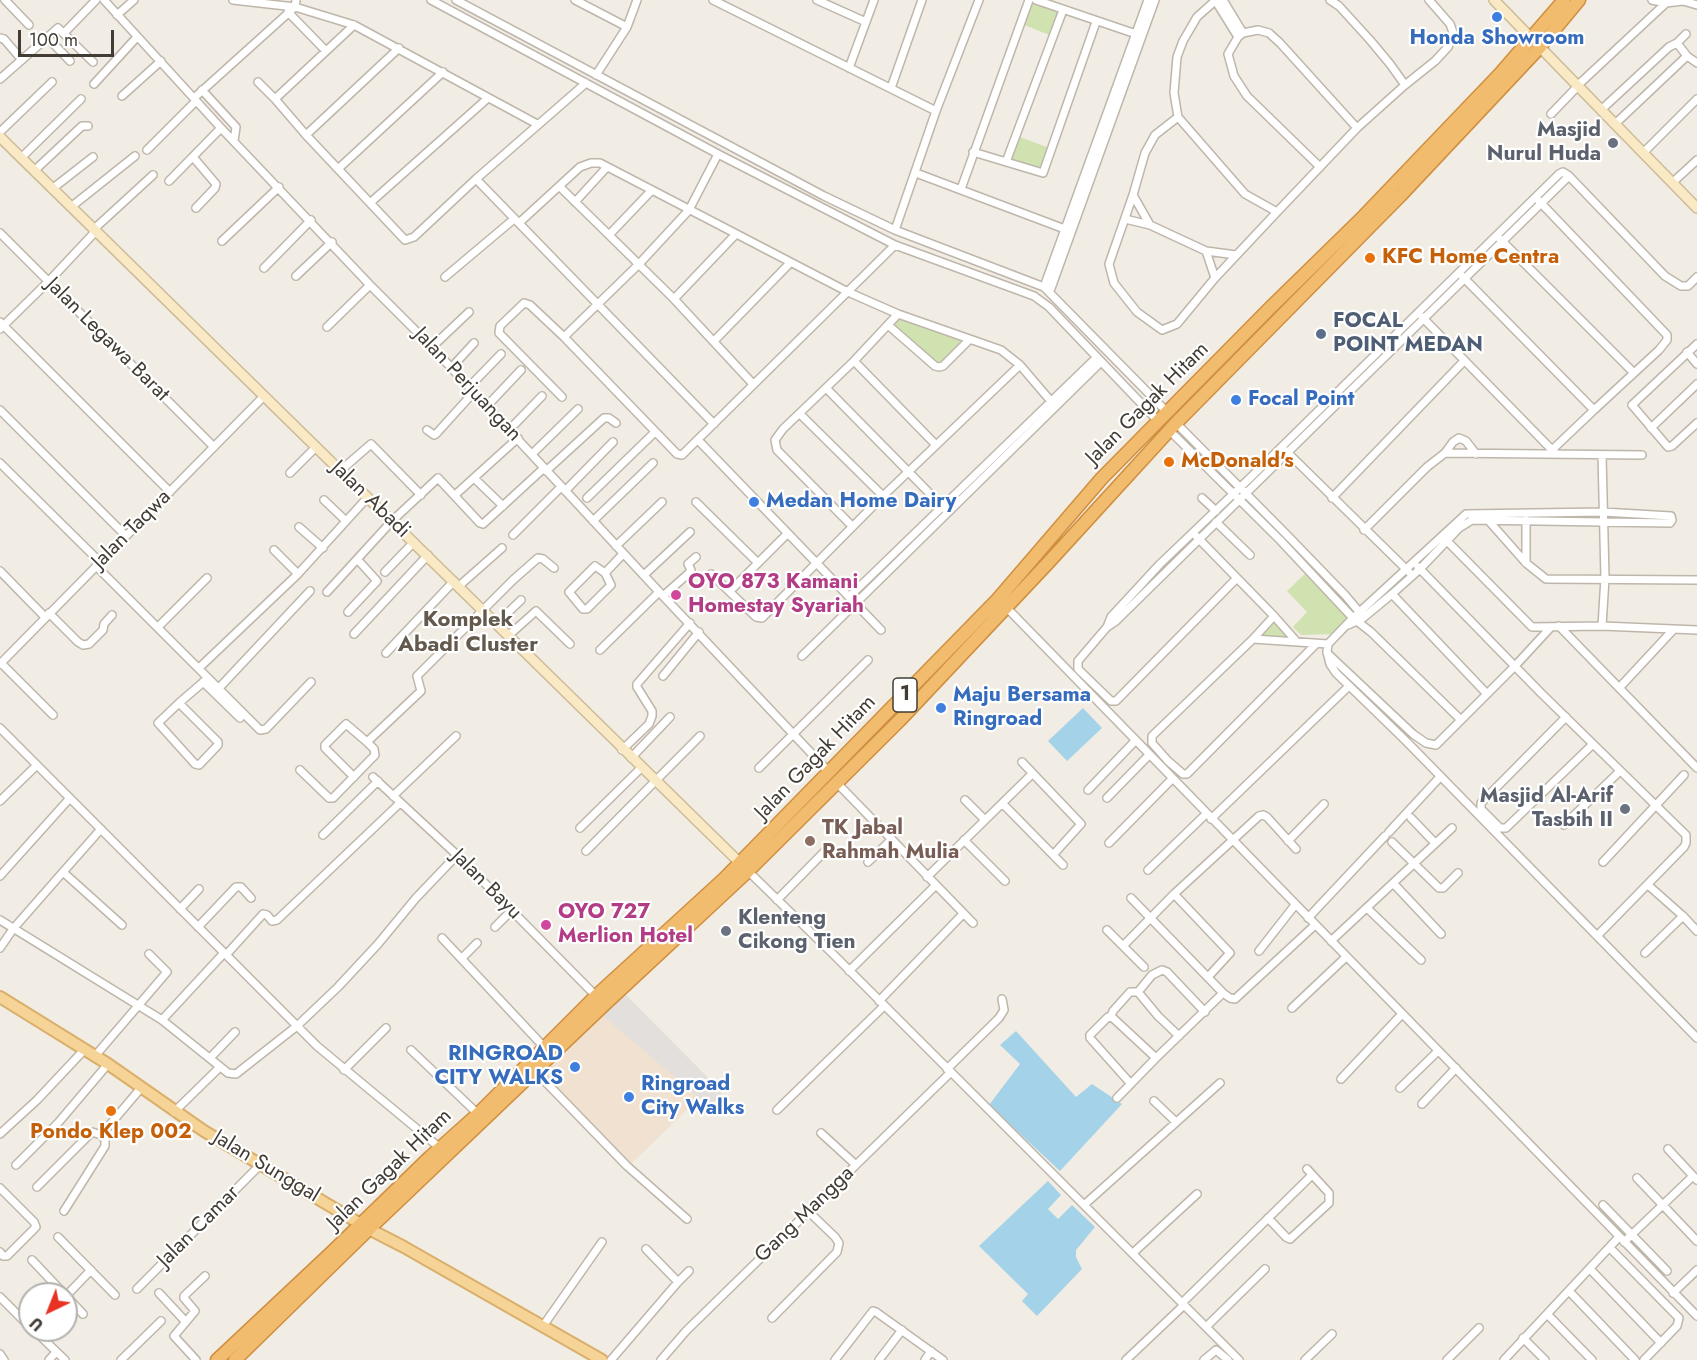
<!DOCTYPE html>
<style>
body{margin:0}
#map{position:relative;width:1697px;height:1360px;overflow:hidden;background:#f1ece4;font-family:Jost,sans-serif}
canvas{display:block}
.north{position:absolute;left:18px;top:1282px;width:60px;height:60px;box-sizing:border-box;background:#fff;border:2px solid #b3b1ae;border-radius:50%;rotate:223deg;font-size:16px;font-weight:700;line-height:24px;text-align:center;color:#423c35}
.north::after{content:'';display:block;margin:auto;width:21px;height:27px;background:#e83223;clip-path:polygon(50% 0,100% 100%,50% 72%,0 100%)}
.scale{position:absolute;left:18px;top:30px;width:96px;height:27px;box-sizing:border-box;border:3px solid #423c35;border-top:0;padding-left:8px;font-size:18px;line-height:21px;white-space:nowrap;color:#423c35;-webkit-text-stroke:4px #fff;paint-order:stroke}
</style>
<div id="map">
<canvas width="1697" height="1360"></canvas>
<div class="north">U</div>
<div class="scale">100 m</div>
</div>
<script>
const g = document.querySelector('canvas').getContext('2d');
g.lineJoin = 'round';
function fill(path, color) { g.fillStyle = color; g.fill(path, 'evenodd'); }
const poly = rows => new Path2D(rows.map(r => 'M' + r).join(''));
function strokePath(path, color, width, dash) { g.strokeStyle = color; g.lineWidth = width; g.lineCap = dash ? 'butt' : 'round'; g.setLineDash(dash || []); g.stroke(path); }
function write(font, color, halo, rows, align = 'center') {
  g.font = font + ' Jost,sans-serif'; g.lineWidth = 4.5; g.setLineDash([]); g.textBaseline = 'middle'; g.strokeStyle = halo; g.fillStyle = color; for (const [text, x, y, turn = 0] of rows) {
    g.save(); g.translate(x, y); g.rotate((+turn || 0) * Math.PI / 180); g.textAlign = isNaN(turn) ? turn : align; if (halo) g.strokeText(text, 0, 0); g.fillText(text, 0, 0); g.restore();
  }
}
const commercial = poly([
 [622,991,722,1092,710,1107,699,1098,631,1164,538,1072]
]);
const green = poly([
 [1031,1,1060,10,1052,36,1022,24],
 [1017,136,1052,149,1044,173,1007,160],
 [901,316,961,341,942,364,935,364,894,325],
 [1307,572,1348,614,1348,620,1334,634,1301,635,1293,627,1307,612,1287,591],
 [1274,623,1293,641,1260,638]
]);
const parking = poly([
 [622,991,722,1092,710,1107,600,1013]
]);
const water = poly([
 [1083,708,1102,728,1067,761,1048,741],
 [1016,1031,1076,1097,1092,1084,1122,1104,1060,1171,989,1105,1020,1064,1000,1045],
 [1048,1181,1061,1195,1048,1209,1058,1219,1072,1205,1095,1227,1076,1250,1076,1257,1082,1269,1037,1316,1022,1301,1028,1294,979,1246]
]);
const street = poly([
 [5,0,29,25],
 [104,0,221,128,370,285,432,347,663,596,829,772],
 [233,0,295,7,354,25,537,124],
 [431,0,718,154,895,245,1034,296,1049,307,1158,421],
 [456,0,824,196,895,230,1044,287,1167,412],
 [575,0,627,27],
 [713,0,936,111],
 [817,0,866,22],
 [1036,0,1139,35],
 [1215,0,1238,37],
 [1216,0,1197,17,1183,41,1177,57,1174,93,1178,117,1245,194,1277,212,1357,128,1405,85,1390,64,1370,40,1339,6,1330,0],
 [1223,0,1243,33],
 [1652,0,1666,3,1683,1,1697,5],
 [288,12,326,51],
 [117,15,134,0],
 [354,25,275,99,306,135,405,240,414,237,476,179,586,83],
 [65,32,96,0],
 [0,38,4,39,22,60],
 [48,38,70,61],
 [1677,43,1687,56,1697,63],
 [849,68,874,0],
 [596,75,627,27,637,0],
 [0,79,58,28,93,62],
 [258,82,275,99],
 [94,84,137,37],
 [1405,85,1435,61,1448,47,1454,35,1450,24,1429,0],
 [1577,86,1666,3],
 [891,88,922,0],
 [202,90,236,127,234,141],
 [122,96,161,61],
 [194,98,295,7,296,0],
 [1601,110,1669,47,1677,43,1686,34],
 [1551,114,1578,86],
 [1178,117,1155,135,1145,153,1133,195,1109,264,1114,283,1137,312,1162,330,1177,324,1215,278,1277,212],
 [1615,124,1687,56],
 [0,132,52,82],
 [306,135,399,48],
 [147,150,196,101],
 [973,152,1043,173,1096,22],
 [1643,153,1697,99],
 [193,157,216,184,215,188,196,208],
 [21,158,81,99],
 [1006,162,1063,10],
 [1320,167,1247,96,1234,76,1228,54,1238,37,1243,33,1258,30,1269,33,1280,43,1357,128],
 [338,169,443,72],
 [34,171,82,126,88,126],
 [916,173,1070,231],
 [476,179,714,424],
 [169,181,221,128],
 [1672,183,1697,160],
 [560,187,609,235,651,191],
 [52,189,93,157],
 [961,189,1029,0],
 [1133,195,1150,225],
 [1539,201,1667,335,1667,340,1659,350,1634,373],
 [575,202,607,167],
 [370,203,488,98],
 [71,207,135,156],
 [1125,219,1150,225,1206,251,1236,255],
 [519,223,580,167,591,163,600,163,848,292,898,314,1001,350,1020,365,1055,406],
 [93,230,153,175],
 [895,230,936,111,979,0],
 [0,233,214,447],
 [609,235,674,299,753,384],
 [1500,239,1634,373,1594,410],
 [222,241,279,187],
 [1206,251,1215,278],
 [264,268,311,220],
 [296,276,332,242],
 [1462,276,1594,410,1552,450],
 [445,277,514,219],
 [1044,287,1148,0],
 [1050,291,1155,0],
 [674,299,736,234],
 [1422,317,1555,453],
 [0,322,170,492],
 [888,325,935,366,939,367,943,366,969,340],
 [327,327,370,285],
 [0,329,49,281,95,232],
 [564,337,639,264,689,210,718,154],
 [714,341,790,263],
 [1697,344,1632,405,1668,447,1672,446,1697,423],
 [432,347,469,312],
 [1687,352,1697,364],
 [854,361,936,445],
 [451,368,474,343],
 [469,387,501,354],
 [826,388,946,510],
 [562,397,499,333,500,326,524,303,530,305,564,337,677,454,682,455,895,245],
 [487,406,521,370],
 [0,410,126,536],
 [800,414,883,496],
 [1176,423,1286,534,1345,595,1361,614],
 [1651,428,1697,384],
 [510,429,542,396],
 [427,430,434,435,436,434,474,392],
 [1169,430,1280,540,1353,618,1371,632,1461,720],
 [698,440,881,630],
 [1286,451,1409,572],
 [1445,453,1453,442,1459,438,1466,441,1476,454],
 [532,454,578,409],
 [1602,455,1605,578,1602,626],
 [0,463,100,562],
 [340,471,371,444,421,495],
 [546,471,604,418,609,418,616,423],
 [290,473,316,447],
 [474,478,503,506],
 [565,491,613,442],
 [455,495,518,438],
 [587,498,655,432],
 [1202,498,1216,511],
 [1332,498,1464,361],
 [324,500,346,521],
 [696,502,757,562],
 [1488,520,1526,563,1546,579,1697,580],
 [1526,520,1526,563],
 [593,521,653,463],
 [1216,522,1250,555],
 [852,526,777,450,775,440,783,429,854,361,898,314],
 [299,527,323,548],
 [1364,530,1427,467,1445,453,1642,455],
 [513,535,561,487],
 [1196,536,1274,616],
 [1447,541,1532,627,1602,626,1697,630],
 [616,546,662,502],
 [274,550,298,574],
 [96,566,260,730,266,729,311,682],
 [595,566,605,573,611,585,587,609,583,609,569,592,595,566],
 [1418,567,1541,693,1686,835,1686,843,1684,847,1597,936],
 [0,571,45,617],
 [385,572,414,542],
 [605,573,623,554],
 [711,574,756,617,762,618,883,496,1020,365],
 [644,575,690,532],
 [1237,578,1116,701,1111,701,1078,669,1078,661,1107,627,1116,621,1569,176],
 [459,586,502,548],
 [730,591,787,534],
 [327,592,392,521,438,478,480,523,483,524,544,468],
 [1392,594,1487,694],
 [663,596,689,573,691,570,688,564,696,557],
 [850,596,1097,357],
 [1006,607,1697,1316],
 [348,612,377,581,358,560],
 [49,613,78,642,83,645,89,644,103,630,104,624,112,615],
 [496,624,521,600],
 [1348,625,1363,618,1392,594,1420,569,1459,528,1472,520,1670,523,1672,520,1671,516,1603,512,1466,514,1353,618,1328,644,1327,652,1330,664,1336,673,1406,741,1697,1038],
 [1559,626,1697,768],
 [158,627,207,578],
 [1107,627,1111,617,1160,564,1252,476,1559,174,1563,172,1569,176,1665,276,1681,286,1688,286,1697,277],
 [354,634,428,555],
 [508,636,536,611,570,644],
 [1253,639,1274,616,1297,642],
 [1316,644,1187,774,1183,774,1168,761,1152,743,1152,736,1253,639,1328,644],
 [600,650,659,592],
 [386,653,454,581],
 [1327,653,1413,734,1426,743,1436,745,1515,666,1551,627],
 [802,656,1101,362],
 [1,663,53,715],
 [0,664,264,396],
 [199,668,298,574,367,498],
 [663,676,699,632],
 [203,682,240,718],
 [1620,687,1673,630],
 [219,688,310,591],
 [179,703,218,742,218,745,199,765,195,764,158,723,179,703,208,678],
 [1566,717,1481,803,1481,809,1500,828,1506,828,1593,744],
 [0,728,317,1046,440,1148],
 [622,750,649,724,652,716,652,711,637,687,637,684,690,623],
 [631,758,670,717],
 [1022,762,1081,824,1053,855],
 [759,768,868,660],
 [300,770,329,798,333,798,375,755,374,749,367,742,421,691,417,676,513,580,538,558,543,559,554,568],
 [354,777,325,748,325,745,346,724,367,742],
 [373,777,457,855,596,996],
 [836,782,973,923],
 [1088,790,1135,741],
 [393,796,456,736],
 [1107,798,1149,755],
 [965,800,985,820],
 [0,801,37,765],
 [1003,804,1063,865],
 [1411,818,1435,843],
 [1211,819,1349,686],
 [1564,825,1620,771],
 [580,828,641,768],
 [1389,832,1440,777],
 [323,835,378,781],
 [964,840,1005,881],
 [1288,841,1324,804],
 [1392,842,1439,888,1443,888,1458,873],
 [1109,843,1172,779],
 [586,851,700,736],
 [868,862,891,840],
 [1603,862,1684,775],
 [1148,870,1206,814],
 [748,871,834,955,1239,1360],
 [63,872,101,829],
 [0,876,70,798],
 [927,877,1032,774],
 [1393,883,1441,934],
 [1174,894,1230,953,1208,977],
 [777,900,828,848],
 [1367,908,1421,960],
 [180,909,199,889],
 [1683,916,1697,931],
 [1308,918,1385,836],
 [0,920,162,1020,228,1073,236,1074,297,1026,338,987,378,944,416,898,457,855],
 [198,927,236,887,241,887,251,898],
 [495,927,512,910],
 [1107,930,1144,967],
 [442,938,544,1047],
 [1331,941,1452,828],
 [1123,946,1174,894,1259,816,1263,815,1267,817,1296,849],
 [0,948,13,929,63,872,122,925],
 [1259,951,1295,905],
 [1645,953,1683,916,1648,885],
 [226,955,263,914,267,915,272,921,277,920,400,803],
 [462,958,477,943],
 [849,971,935,886],
 [1138,992,1152,975,1162,970,1167,972,1205,1012],
 [1138,992,1158,1016,1179,1036],
 [1223,993,1230,998,1235,999,1315,925],
 [879,1001,963,914],
 [1292,1008,1346,957],
 [1111,1016,1113,1011,1130,992,1138,992],
 [162,1020,224,953],
 [411,1050,478,1114],
 [95,1056,167,972,149,954],
 [210,1058,235,1032],
 [947,1069,999,1018,1004,1010,1002,999],
 [344,1070,386,1028],
 [535,1071,627,1166,687,1219],
 [1341,1079,1402,1014],
 [1131,1084,1090,1038,1090,1035,1108,1017,1113,1018,1156,1058,1223,993,1131,898],
 [1400,1088,1438,1051],
 [1117,1098,1156,1058],
 [1154,1101,1176,1122],
 [1422,1104,1456,1068],
 [777,1110,884,1006],
 [174,1112,220,1067],
 [821,1133,856,1165],
 [0,1134,37,1100,85,1049],
 [1668,1149,1697,1180],
 [16,1165,58,1123,108,1064],
 [1637,1178,1697,1241],
 [37,1187,92,1132,101,1135],
 [0,1188,34,1222,36,1227,7,1256,3,1256,0,1252],
 [1084,1205,1220,1083],
 [1603,1205,1667,1271],
 [64,1211,105,1146,105,1140,101,1135,141,1088],
 [1268,1218,1286,1237,1290,1239,1329,1203,1329,1193,1307,1169],
 [58,1237,115,1295],
 [1624,1242,1693,1176],
 [1610,1248,1679,1318,1677,1326,1644,1360],
 [1133,1253,1197,1194],
 [32,1260,64,1294],
 [1590,1269,1661,1343],
 [678,1282,689,1271],
 [137,1289,261,1164],
 [1569,1291,1635,1360],
 [159,1293,186,1322],
 [1673,1293,1697,1270],
 [66,1296,91,1270],
 [66,1296,83,1314],
 [0,1297,30,1327],
 [1182,1303,1312,1175],
 [1547,1314,1592,1360],
 [772,1318,837,1252,839,1243,835,1237,808,1211],
 [543,1326,602,1242],
 [1206,1327,1265,1269],
 [34,1330,65,1360],
 [1523,1338,1545,1360],
 [0,1354,4,1360],
 [49,1360,56,1352],
 [121,1360,161,1321],
 [196,1360,174,1336,195,1311,184,1298,184,1296,205,1276],
 [611,1360,678,1282,646,1249],
 [661,1360,686,1331,950,1073],
 [835,1360,873,1311,876,1312,943,1360],
 [879,1360,902,1330],
 [925,1360,931,1351],
 [1126,1360,1184,1305],
 [1204,1360,1216,1350,1228,1360],
 [1305,1360,1332,1334],
 [1447,1360,1479,1328],
 [1504,1360,1619,1237]
]);
const secondary = poly([
 [1494,0,1697,208],
 [0,137,740,863]
]);
const primary = poly([
 [0,997,108,1064,204,1131,369,1229,404,1247,602,1360]
]);
const highway = poly([
 [217,1360,332,1252,430,1157,478,1114,596,996,724,879,998,599,1102,478,1271,307,1364,216,1500,74,1564,0],
 [235,1360,369,1229,605,1004,748,871,900,720,1047,564,1176,423,1400,196,1540,47,1579,0]
]);
const markers = [
 [1497,17,6,"#3f7fe0"],
 [1613,143,6,"#6b7280"],
 [1370,258,6,"#e8710a"],
 [1321,334,6,"#5c6f8a"],
 [1236,400,6,"#3f7fe0"],
 [1169,462,6,"#e8710a"],
 [754,502,6,"#3f7fe0"],
 [676,595,6,"#d1479c"],
 [941,708,6,"#3f7fe0"],
 [1625,809,6,"#6b7280"],
 [810,841,6,"#8d6e63"],
 [546,925,6,"#d1479c"],
 [726,931,6,"#6b7280"],
 [575,1067,6,"#3f7fe0"],
 [629,1097,6,"#3f7fe0"],
 [111,1111,6,"#e8710a"]
];
const shields = [
 [905,695,24]
];
const shieldNames = [
 ["1",905,695]
];
const shopNames = [
 ["Honda Showroom",1497,39,"center"],
 ["Focal Point",1248,400],
 ["Medan Home Dairy",766,502],
 ["Maju Bersama",953,696],
 ["Ringroad",953,720],
 ["RINGROAD",563,1055,"right"],
 ["CITY WALKS",563,1079,"right"],
 ["Ringroad",641,1085],
 ["City Walks",641,1109]
];
const worshipNames = [
 ["Masjid",1601,131],
 ["Nurul Huda",1601,155],
 ["Masjid Al-Arif",1613,797],
 ["Tasbih II",1613,821],
 ["Klenteng",738,919,"left"],
 ["Cikong Tien",738,943,"left"]
];
const foodNames = [
 ["KFC Home Centra",1382,258],
 ["McDonald's",1181,462],
 ["Pondo Klep 002",111,1133,"center"]
];
const serviceNames = [
 ["FOCAL",1333,322],
 ["POINT MEDAN",1333,346]
];
const streetNames = [
 ["Jalan Legawa Barat",107,340,45],
 ["Jalan Perjuangan",467,385,47],
 ["Jalan Gagak Hitam",1148,404,-45],
 ["Jalan Abadi",370,500,44],
 ["Jalan Taqwa",132,530,-45],
 ["Jalan Gagak Hitam",816,758,-46],
 ["Jalan Bayu",486,885,45],
 ["Jalan Sunggal",266,1167,31],
 ["Jalan Gagak Hitam",390,1170,-44],
 ["Gang Mangga",805,1215,-44],
 ["Jalan Camar",199,1227,-45]
];
const hotelNames = [
 ["OYO 873 Kamani",688,583],
 ["Homestay Syariah",688,607],
 ["OYO 727",558,913],
 ["Merlion Hotel",558,937]
];
const educationNames = [
 ["TK Jabal",822,829],
 ["Rahmah Mulia",822,853]
];
const neighbourhoodNames = [
 ["Komplek",468,621],
 ["Abadi Cluster",468,646]
];
fill(commercial, '#f1e1d0');
fill(green, '#cfe2b0');
fill(parking, '#e2dfdc');
fill(water, '#a4d3e9');
strokePath(street, '#beb6ab', 10);
strokePath(secondary, '#cdbb97', 12);
strokePath(primary, '#d9af6a', 14);
strokePath(highway, '#d08f3f', 15);
strokePath(street, '#fff', 7);
strokePath(secondary, '#fae9c5', 9);
strokePath(primary, '#f6d498', 10);
strokePath(highway, '#f2bc6e', 12);
for (const [x, y, r, color] of markers) { const dot = new Path2D(); dot.arc(x, y, r, 0, 2 * Math.PI); g.fillStyle = color; g.fill(dot); strokePath(dot, '#fff', 2); }
for (const [x, y, w] of shields) { const box = new Path2D(); box.roundRect(x - w / 2, y - 17, w, 34, 4.5); g.fillStyle = '#fff'; g.fill(box); strokePath(box, '#423c35', 1.5); }
write('bold 20px', '#423c35', null, shieldNames);
write('bold 21px', '#366cbe', '#fff', shopNames, 'left');
write('bold 21px', '#5b616d', '#fff', worshipNames, 'right');
write('bold 21px', '#c56008', '#fff', foodNames, 'left');
write('bold 21px', '#4e5e75', '#fff', serviceNames, 'left');
write('21px', '#423c35', '#fff', streetNames);
write('bold 21px', '#b23c85', '#fff', hotelNames, 'left');
write('bold 21px', '#785e54', '#fff', educationNames, 'left');
write('bold 22px', '#64594d', '#fff', neighbourhoodNames);
</script>
